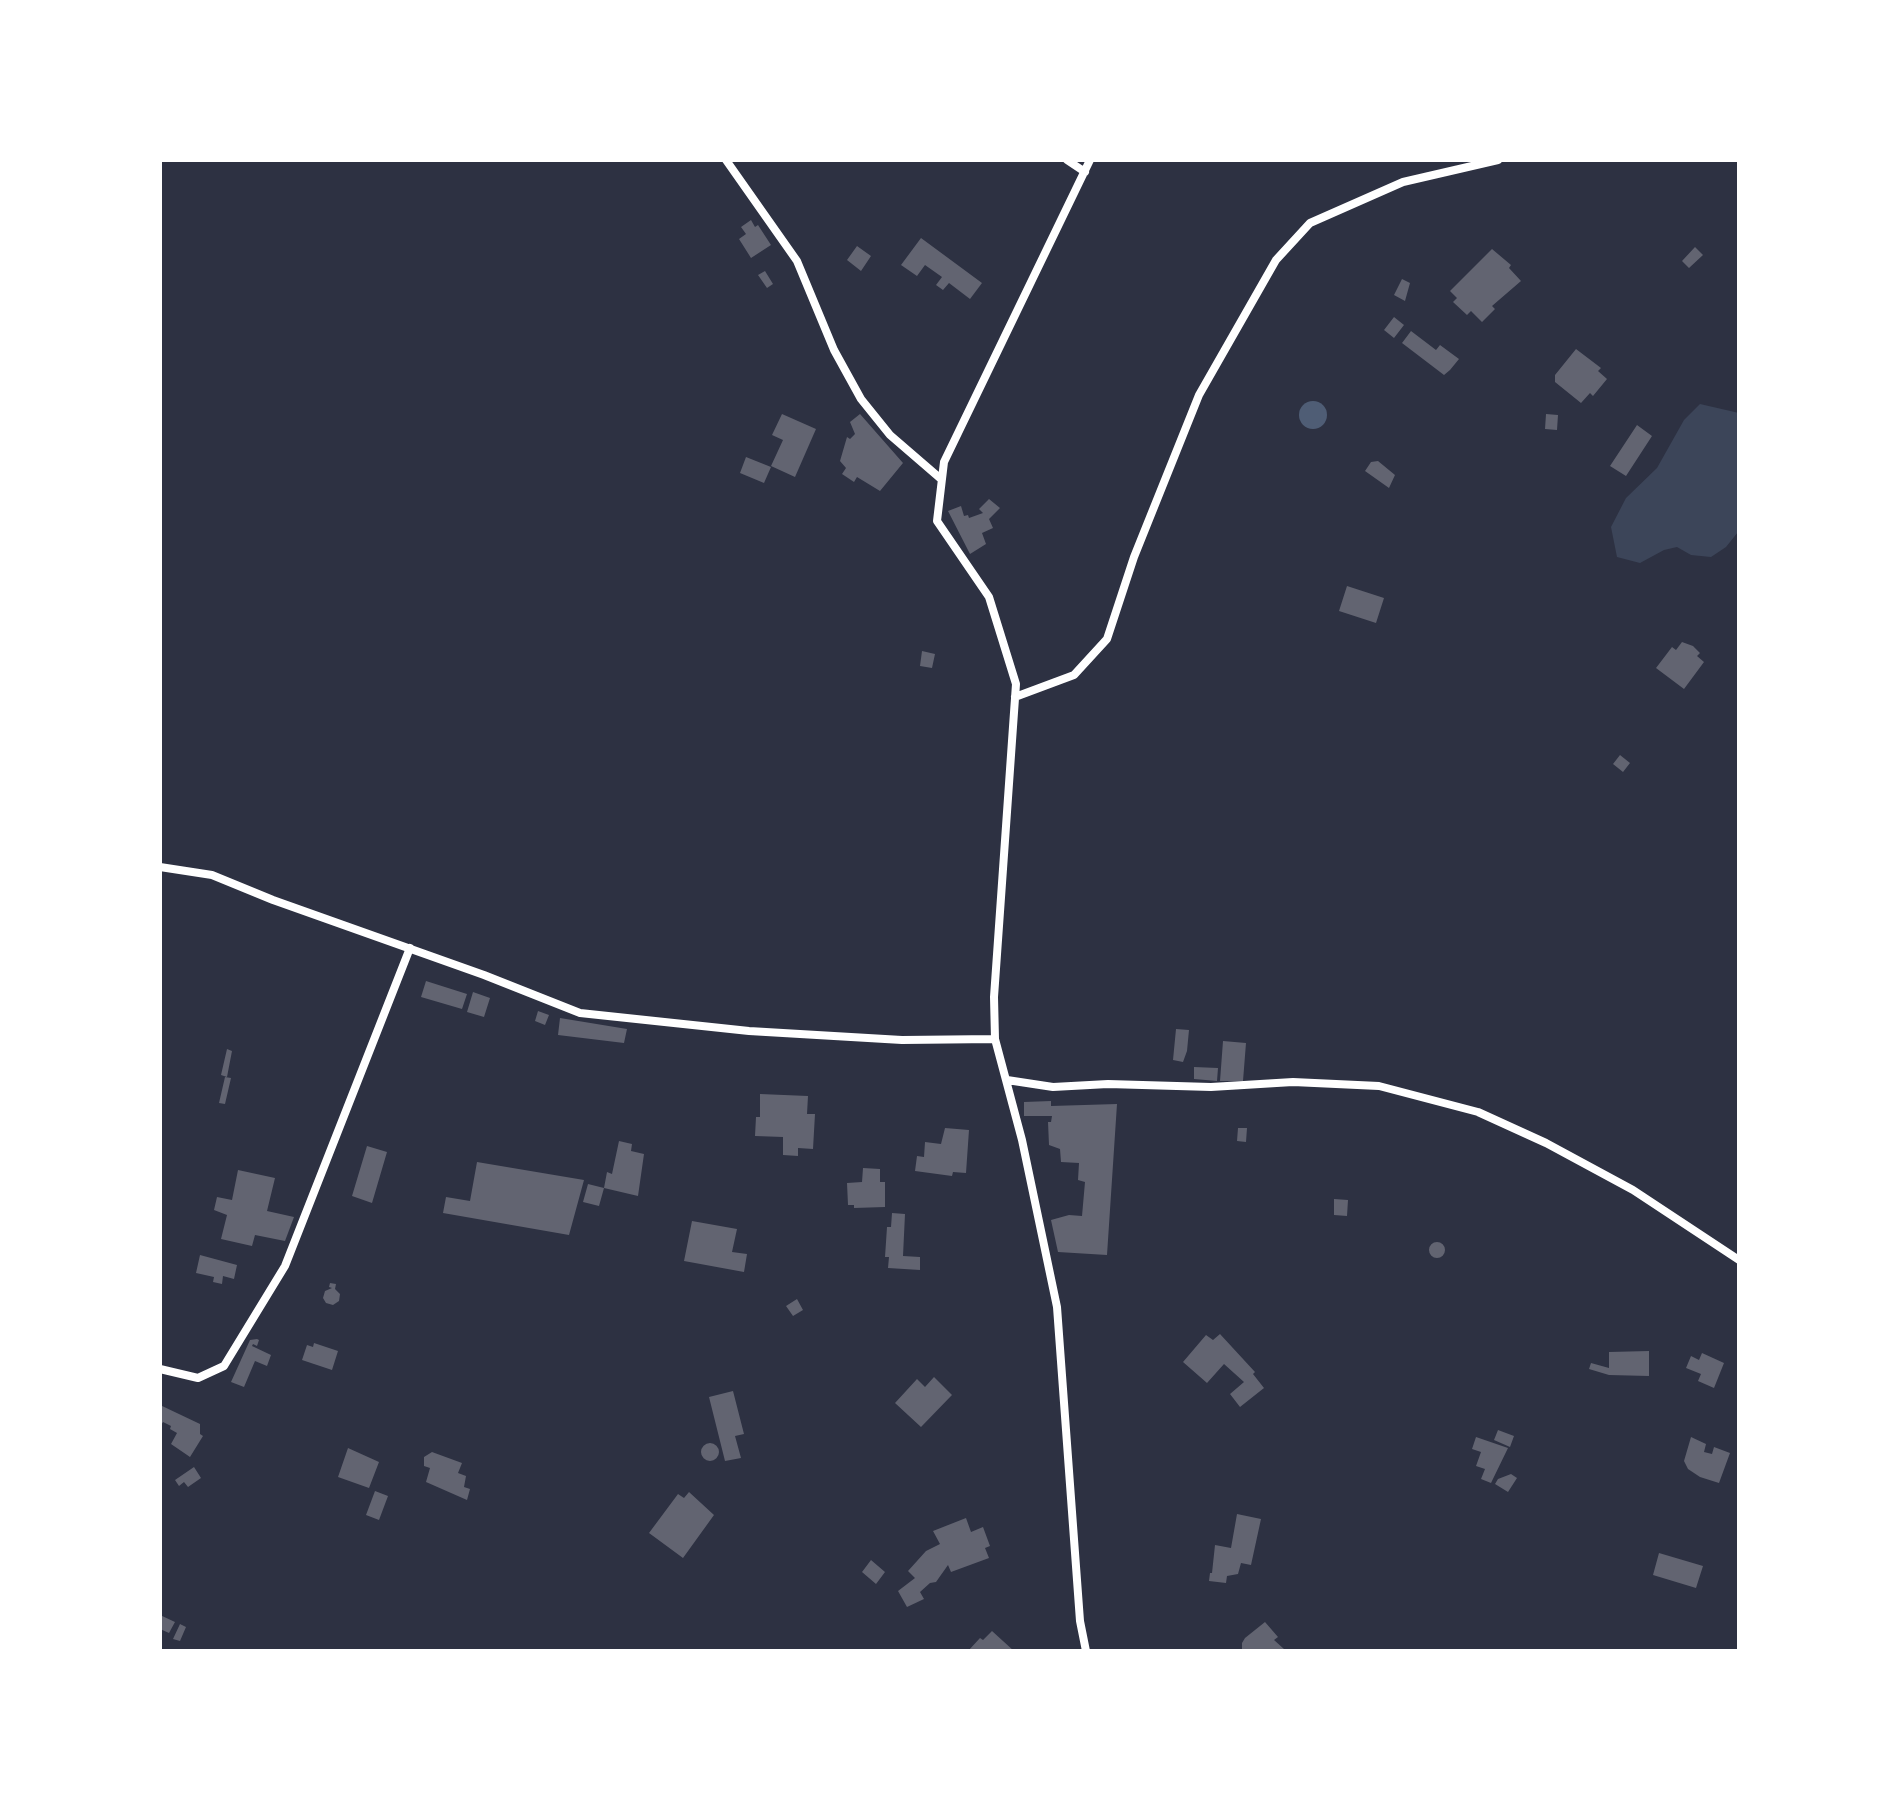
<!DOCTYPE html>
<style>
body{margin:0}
#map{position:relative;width:1899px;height:1811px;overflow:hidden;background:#2d3142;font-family:Bitter,serif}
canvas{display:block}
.frame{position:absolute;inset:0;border:162px solid #fff;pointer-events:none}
</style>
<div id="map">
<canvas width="1899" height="1811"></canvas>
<div class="frame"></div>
</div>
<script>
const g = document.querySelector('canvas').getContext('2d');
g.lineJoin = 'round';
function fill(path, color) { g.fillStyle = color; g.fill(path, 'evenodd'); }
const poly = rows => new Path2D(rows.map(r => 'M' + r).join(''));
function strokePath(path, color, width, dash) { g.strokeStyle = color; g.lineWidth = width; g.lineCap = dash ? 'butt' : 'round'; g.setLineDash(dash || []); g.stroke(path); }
const green = poly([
 [1700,404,1739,413,1738,532,1726,547,1711,557,1691,555,1677,547,1664,550,1640,563,1617,557,1611,527,1626,498,1657,468,1684,420]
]);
const water = poly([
 '1299 415a14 14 0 1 1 28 0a14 14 0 1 1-28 0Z'
]);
const building = poly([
 [751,220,755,227,758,225,771,245,751,258,739,239,746,234,741,227],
 [921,238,982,283,970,299,949,283,943,290,936,285,942,277,925,265,917,276,901,265],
 [857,246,871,256,861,271,847,260],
 [1695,247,1703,255,1689,268,1682,261],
 [1492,249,1511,265,1509,268,1521,281,1492,306,1495,309,1482,322,1471,311,1467,315,1453,302,1457,298,1450,291],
 [765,271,773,284,767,288,758,275],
 [1402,279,1410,283,1405,301,1394,295],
 [1394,317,1404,325,1394,338,1384,330],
 [1411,331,1436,350,1440,345,1459,359,1450,370,1444,375,1402,343],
 [1576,349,1601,368,1598,371,1607,379,1593,396,1590,393,1581,403,1555,382,1555,375],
 [782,414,816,429,795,477,771,466,783,440,772,435],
 [860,414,903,463,880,491,857,477,854,482,842,474,846,468,840,461,847,437,850,439,855,434,850,422],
 [1546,414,1558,415,1557,430,1545,429],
 [1637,425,1652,436,1626,476,1610,466],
 [746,457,771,467,764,483,740,473],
 [1378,461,1395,475,1389,488,1365,471,1371,462],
 [989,499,1000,508,989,519,993,528,982,533,986,544,970,554,948,511,961,506,964,516,968,515,969,518,983,513,979,509],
 [1347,586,1384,598,1376,623,1339,611],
 [1682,642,1693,646,1700,653,1697,656,1704,662,1684,689,1656,668,1672,647,1676,650],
 [922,651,935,654,932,668,920,666],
 [1620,755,1630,763,1623,772,1613,764],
 [426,981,467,994,462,1009,421,997],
 [473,992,490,998,484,1017,467,1012],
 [538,1011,549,1015,545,1025,535,1021],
 [560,1018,627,1029,624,1043,558,1035],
 [1176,1029,1189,1030,1187,1051,1183,1062,1173,1060],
 [1223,1041,1246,1043,1243,1081,1220,1081],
 [227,1049,232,1051,227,1077,221,1075],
 [1194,1067,1218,1068,1217,1081,1194,1079],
 [225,1077,231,1078,225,1104,219,1103],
 [760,1094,808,1096,807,1114,815,1114,813,1149,798,1148,798,1156,783,1155,783,1137,755,1136,756,1117,760,1117],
 [1051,1101,1051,1106,1117,1104,1107,1255,1058,1252,1051,1220,1069,1215,1082,1216,1085,1182,1078,1180,1079,1163,1061,1162,1060,1149,1049,1145,1048,1122,1051,1122,1052,1116,1024,1116,1024,1102],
 [945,1128,969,1130,966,1173,953,1172,952,1176,915,1171,917,1156,924,1157,925,1142,941,1144],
 [1238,1128,1247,1128,1246,1142,1237,1141],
 [619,1141,632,1144,631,1151,644,1154,638,1196,604,1188,607,1172,612,1174],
 [367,1146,387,1152,372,1203,352,1196],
 [477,1162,584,1180,569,1235,443,1213,446,1197,470,1201],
 [863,1168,880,1169,880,1182,885,1182,885,1207,854,1208,854,1205,848,1205,847,1183,862,1182],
 [238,1170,275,1178,267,1211,294,1217,285,1241,255,1235,252,1246,221,1239,227,1215,214,1210,217,1197,232,1200],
 [588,1184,604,1188,599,1206,583,1202],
 [1334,1199,1348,1200,1347,1216,1334,1215],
 [892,1213,905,1214,903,1256,920,1257,920,1270,888,1268,889,1257,885,1257,887,1227,891,1227],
 [692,1221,737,1229,732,1252,747,1254,744,1272,684,1261],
 '1429 1250a8 8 0 1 1 16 0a8 8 0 1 1-16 0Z',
 [200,1255,237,1265,234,1279,223,1276,222,1284,213,1282,214,1277,196,1273],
 [330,1283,336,1284,335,1289,340,1294,339,1301,333,1305,326,1303,323,1298,325,1291,332,1288,329,1287],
 [797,1299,803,1310,793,1316,786,1306],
 [1220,1334,1255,1372,1253,1374,1264,1388,1240,1407,1230,1394,1244,1382,1224,1364,1207,1383,1183,1362,1206,1335,1213,1340],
 [257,1339,259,1340,257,1346,253,1344,252,1346,271,1355,267,1366,255,1361,244,1387,231,1382,250,1340],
 [314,1343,338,1351,332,1370,302,1360,307,1345,313,1347],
 [1649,1351,1649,1376,1609,1375,1589,1369,1591,1363,1609,1368,1609,1352],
 [1702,1353,1724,1363,1714,1388,1698,1381,1701,1374,1686,1368,1691,1356,1699,1360],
 [934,1377,952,1395,921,1427,895,1403,917,1379,925,1387],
 [733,1391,744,1434,735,1436,741,1458,725,1461,709,1397],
 [160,1405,200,1424,200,1434,203,1436,190,1457,171,1444,177,1433,170,1429,171,1426,163,1422,160,1427],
 [1498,1430,1514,1436,1510,1447,1494,1440],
 [1476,1437,1508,1448,1491,1483,1481,1479,1485,1469,1476,1466,1481,1452,1472,1449],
 [1691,1437,1706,1444,1704,1452,1712,1454,1714,1447,1730,1453,1719,1483,1700,1477,1688,1469,1684,1461],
 '701 1452a9 9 0 1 1 18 0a9 9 0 1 1-18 0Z',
 [348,1448,379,1462,369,1488,338,1477],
 [432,1452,462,1463,458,1473,466,1476,464,1487,470,1489,467,1500,426,1482,430,1468,424,1466,424,1457],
 [194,1467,201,1478,188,1487,184,1482,179,1486,175,1480],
 [1511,1474,1517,1478,1508,1492,1495,1484,1498,1479],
 [375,1491,388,1496,379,1520,366,1515],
 [689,1492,714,1515,683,1558,649,1533,678,1494,684,1498],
 [1237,1514,1261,1519,1251,1565,1241,1563,1238,1574,1227,1576,1226,1583,1209,1581,1210,1573,1212,1573,1215,1545,1231,1548],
 [966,1518,971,1532,983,1527,990,1546,985,1548,989,1558,951,1572,948,1565,936,1582,930,1583,920,1592,924,1599,907,1607,898,1591,915,1578,908,1571,926,1551,940,1544,933,1531],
 [1659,1553,1703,1566,1696,1588,1653,1575],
 [871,1560,885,1572,876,1584,862,1572],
 [160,1615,175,1622,169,1633,160,1629],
 [1265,1622,1278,1637,1274,1640,1284,1649,1242,1651,1242,1643,1245,1638],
 [180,1624,186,1627,180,1641,173,1639],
 [992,1631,1014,1651,968,1651,980,1638,983,1640]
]);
const minor = poly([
 [726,160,797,261,834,350,861,399,890,435,941,479],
 [1067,160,1085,172],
 [1015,697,1074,675,1107,639,1134,557,1199,395,1276,260,1310,223,1403,182,1498,160],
 [160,867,212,875,273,900,484,975,580,1013,749,1031,902,1040,995,1039],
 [1007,1080,1053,1087,1108,1084,1211,1087,1293,1082,1379,1086,1478,1112,1546,1143,1633,1190,1739,1260],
 [160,1369,198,1378,224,1366,285,1266,410,948],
 [1086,1651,1080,1621,1057,1307,1022,1140,995,1039,994,997,1016,684,989,597,937,521,944,462,1090,160]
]);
fill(green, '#3c4559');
fill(water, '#4f5d75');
fill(building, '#626471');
strokePath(minor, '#fff', 8);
</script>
